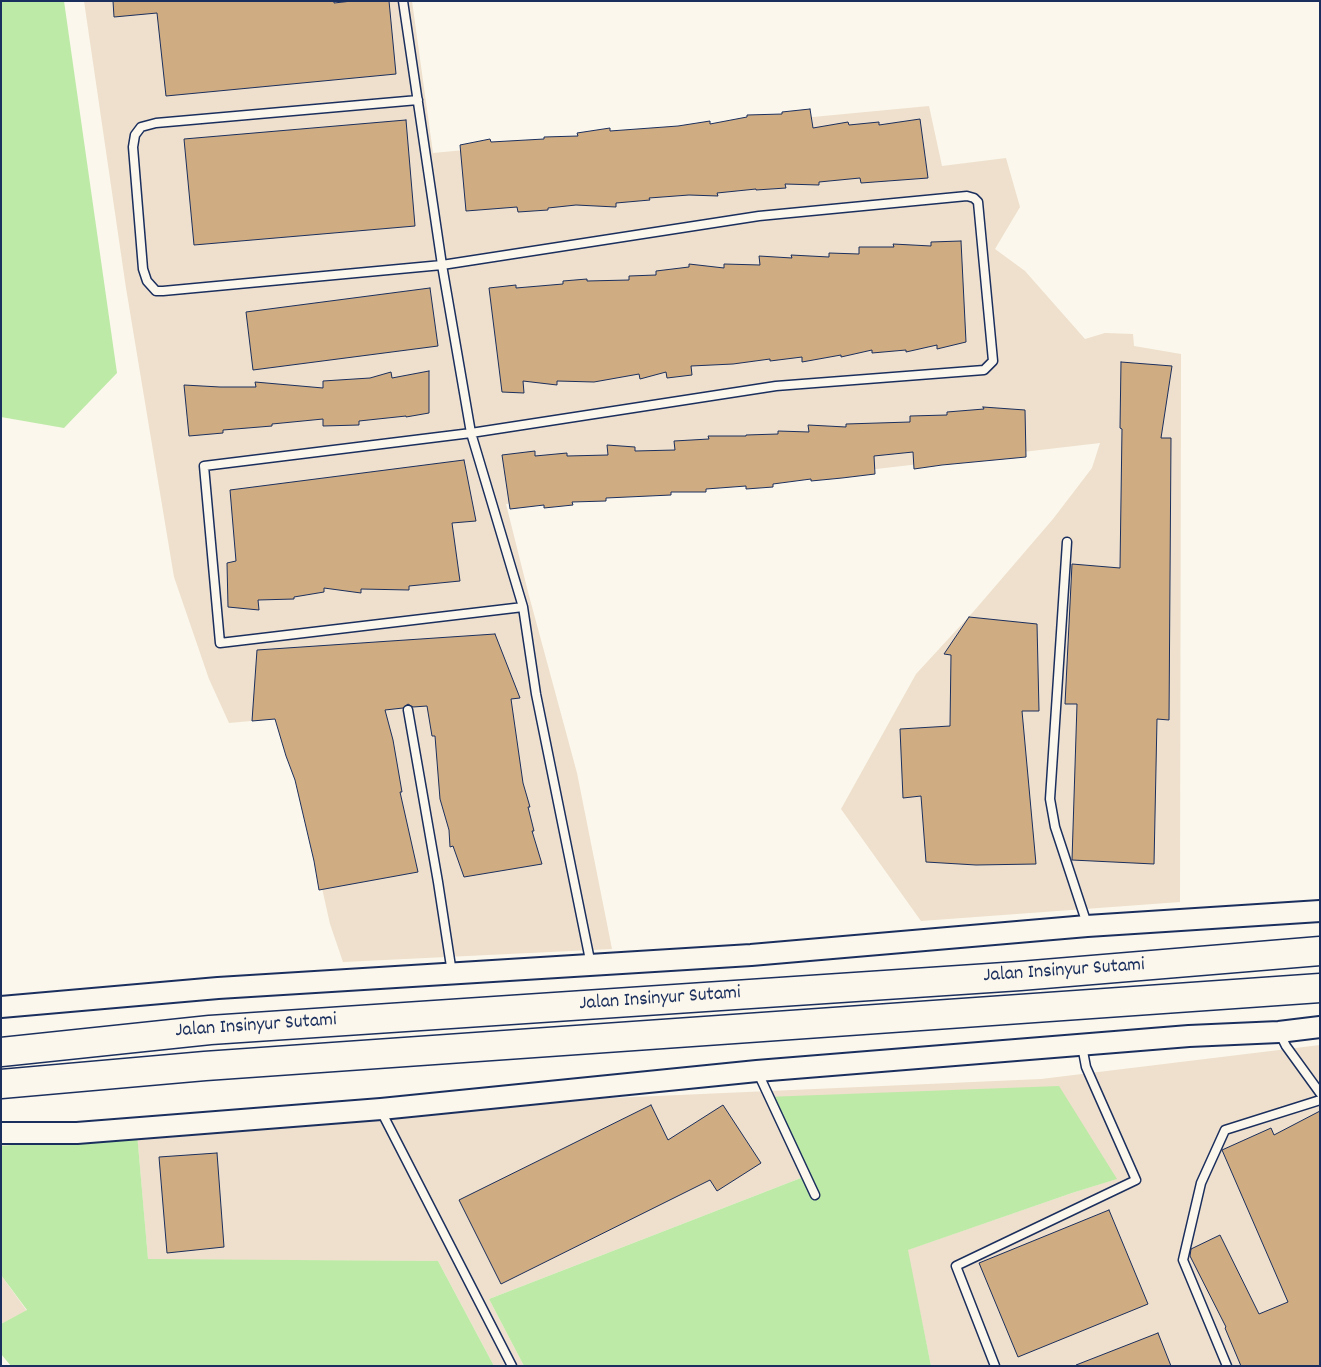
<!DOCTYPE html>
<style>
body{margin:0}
#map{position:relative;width:1321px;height:1367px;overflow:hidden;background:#fbf7ec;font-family:Dekko,sans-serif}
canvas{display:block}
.frame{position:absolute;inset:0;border:2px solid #1b2f5e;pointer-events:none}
</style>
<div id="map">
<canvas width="1321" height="1367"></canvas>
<div class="frame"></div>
</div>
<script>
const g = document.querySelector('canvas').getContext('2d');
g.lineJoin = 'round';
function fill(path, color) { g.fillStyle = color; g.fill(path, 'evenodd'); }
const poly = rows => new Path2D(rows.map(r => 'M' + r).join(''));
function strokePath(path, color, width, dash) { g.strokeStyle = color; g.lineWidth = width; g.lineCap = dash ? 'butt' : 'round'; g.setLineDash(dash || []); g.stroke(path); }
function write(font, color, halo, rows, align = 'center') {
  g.font = font + ' Dekko,sans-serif'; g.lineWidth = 4; g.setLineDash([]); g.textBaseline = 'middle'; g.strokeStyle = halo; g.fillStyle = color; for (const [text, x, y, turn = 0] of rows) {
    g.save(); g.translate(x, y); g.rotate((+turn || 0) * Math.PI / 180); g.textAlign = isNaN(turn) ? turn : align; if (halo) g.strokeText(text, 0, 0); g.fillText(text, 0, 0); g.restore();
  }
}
const built = poly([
 [84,1,412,1,433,153,929,106,942,166,1006,158,1020,207,995,249,1025,271,1085,339,1105,333,1133,334,1134,346,1181,354,1180,902,921,921,841,809,916,674,974,611,1053,519,1092,468,1100,443,816,476,506,504,528,592,577,773,612,949,343,962,330,924,284,718,229,723,209,679,174,577,126,288],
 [1320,1045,1320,1366,931,1366,907,1250,1072,1193,1116,1179,806,1176,489,1299,524,1366,494,1366,438,1261,148,1260,137,1134,1,1146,1,1140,566,1100,1041,1079],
 [1,1275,27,1311,1,1324]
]);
const green = poly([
 [1,1,64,1,117,373,64,428,1,417],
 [1059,1086,1117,1179,1072,1193,908,1250,931,1366,524,1366,489,1299,806,1176,766,1097],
 [137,1133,148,1259,438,1261,494,1366,11,1366,1,1354,1,1324,27,1310,1,1275,1,1146]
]);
const building = poly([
 [113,1,334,1,334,3,352,1,389,1,396,74,166,96,157,13,114,17,113,1],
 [810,109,813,128,848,122,849,125,879,122,879,125,920,119,928,178,861,183,860,178,819,182,819,185,785,184,786,188,756,190,756,189,717,193,718,196,689,195,649,198,650,200,616,203,616,207,576,205,548,208,548,210,518,212,517,207,466,211,460,145,490,139,491,142,544,139,544,137,578,136,577,133,610,128,610,131,678,126,710,121,710,124,747,117,747,115,782,114,782,112,810,109],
 [406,120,415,226,194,245,184,139,406,120],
 [961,241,966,342,937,349,937,345,906,352,906,350,872,353,872,350,841,357,841,355,802,362,802,357,770,361,770,359,733,364,691,366,692,375,667,378,666,372,640,379,639,374,594,382,557,381,557,385,523,381,524,393,502,392,489,288,516,285,516,288,563,284,563,281,587,279,587,281,629,280,629,276,656,275,656,271,689,267,689,264,724,268,724,264,760,265,759,256,792,258,791,255,829,257,829,253,859,254,859,247,894,247,893,244,931,246,931,242,961,241],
 [430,288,438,346,253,370,246,312,430,288],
 [1121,362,1172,366,1161,438,1171,438,1169,720,1157,719,1154,864,1072,860,1077,704,1065,704,1072,564,1120,568,1122,429,1120,428,1121,362],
 [429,371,429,413,406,417,406,416,359,421,359,425,323,426,323,419,272,424,272,426,223,430,223,433,189,436,184,385,220,387,256,387,255,382,323,388,323,381,370,378,391,372,392,378,429,371],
 [983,407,1025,410,1026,457,942,465,914,469,913,452,874,456,875,474,842,478,811,481,811,479,773,484,773,487,746,489,746,486,706,489,706,492,671,492,671,495,606,498,606,501,572,502,573,505,544,508,544,505,510,509,502,455,535,451,535,456,567,453,567,456,608,455,607,445,635,447,635,451,675,450,674,441,709,439,708,436,746,436,746,435,778,434,778,431,809,432,808,425,846,427,846,424,910,422,910,416,947,415,947,412,984,409,983,407],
 [464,460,476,521,452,523,460,581,409,586,409,590,361,589,361,593,324,588,324,592,294,597,294,599,258,600,259,610,228,607,227,563,236,561,230,490,464,460],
 [969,617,1037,624,1039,711,1022,711,1036,864,976,865,926,862,921,796,903,798,900,729,950,726,951,655,944,654,969,617],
 [495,634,520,698,511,699,523,783,530,807,528,807,534,831,532,831,542,864,464,877,453,846,450,847,449,830,440,799,435,736,432,736,427,706,413,707,408,704,403,708,385,710,393,740,402,792,400,792,418,872,319,890,314,861,295,780,286,756,275,719,252,721,257,650,495,634],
 [651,1105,668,1140,723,1105,761,1163,717,1191,710,1180,501,1284,459,1200,651,1105],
 [1320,1111,1320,1366,1241,1366,1225,1328,1226,1327,1190,1256,1191,1249,1220,1235,1259,1314,1288,1302,1222,1150,1271,1128,1274,1135,1320,1111],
 [217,1153,224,1247,167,1253,159,1157,217,1153],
 [1109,1210,1148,1304,1018,1357,979,1263,1109,1210],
 [1158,1333,1171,1366,1076,1366,1076,1365,1158,1333]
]);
const service = poly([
 [403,1,442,265,471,433,523,607,536,694,591,965],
 [418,100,156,123,141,127,135,135,133,147,143,269,147,281,156,291,163,291,442,265,759,216,967,196,974,198,978,202,993,361,984,370,776,386,471,433,204,466,220,643,523,607],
 [1067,542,1050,799,1055,827,1087,924],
 [408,710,438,882,452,973],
 [1279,1032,1286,1046,1320,1093],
 [758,1073,815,1195],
 [381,1111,512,1366],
 [995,1366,956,1266,1136,1180,1086,1067,1082,1046],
 [1227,1366,1183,1260,1201,1183,1225,1130,1320,1100]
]);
const tertiary = poly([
 [1,1007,218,988,751,955,1087,926,1320,911],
 [1,1133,77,1133,381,1109,757,1071,1189,1036,1279,1032,1320,1027]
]);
const motorway = poly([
 [1,1052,210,1030,1020,976,1320,951],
 [1,1084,205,1066,1320,988]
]);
const streetNames = [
 ["Jalan Insinyur Sutami",1064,972,-4],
 ["Jalan Insinyur Sutami",660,1000,-4],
 ["Jalan Insinyur Sutami",256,1027,-4]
];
fill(built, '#eee0cc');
fill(green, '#bdeaa7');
fill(building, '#cfac81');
strokePath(building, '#1b2f5e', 1);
strokePath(service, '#1b2f5e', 11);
strokePath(tertiary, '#1b2f5e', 24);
strokePath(motorway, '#1b2f5e', 31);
strokePath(service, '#fbf7ec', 8);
strokePath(tertiary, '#fbf7ec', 20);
strokePath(motorway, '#fbf7ec', 28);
write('20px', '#1b2f5e', '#fbf7ec', streetNames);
</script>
